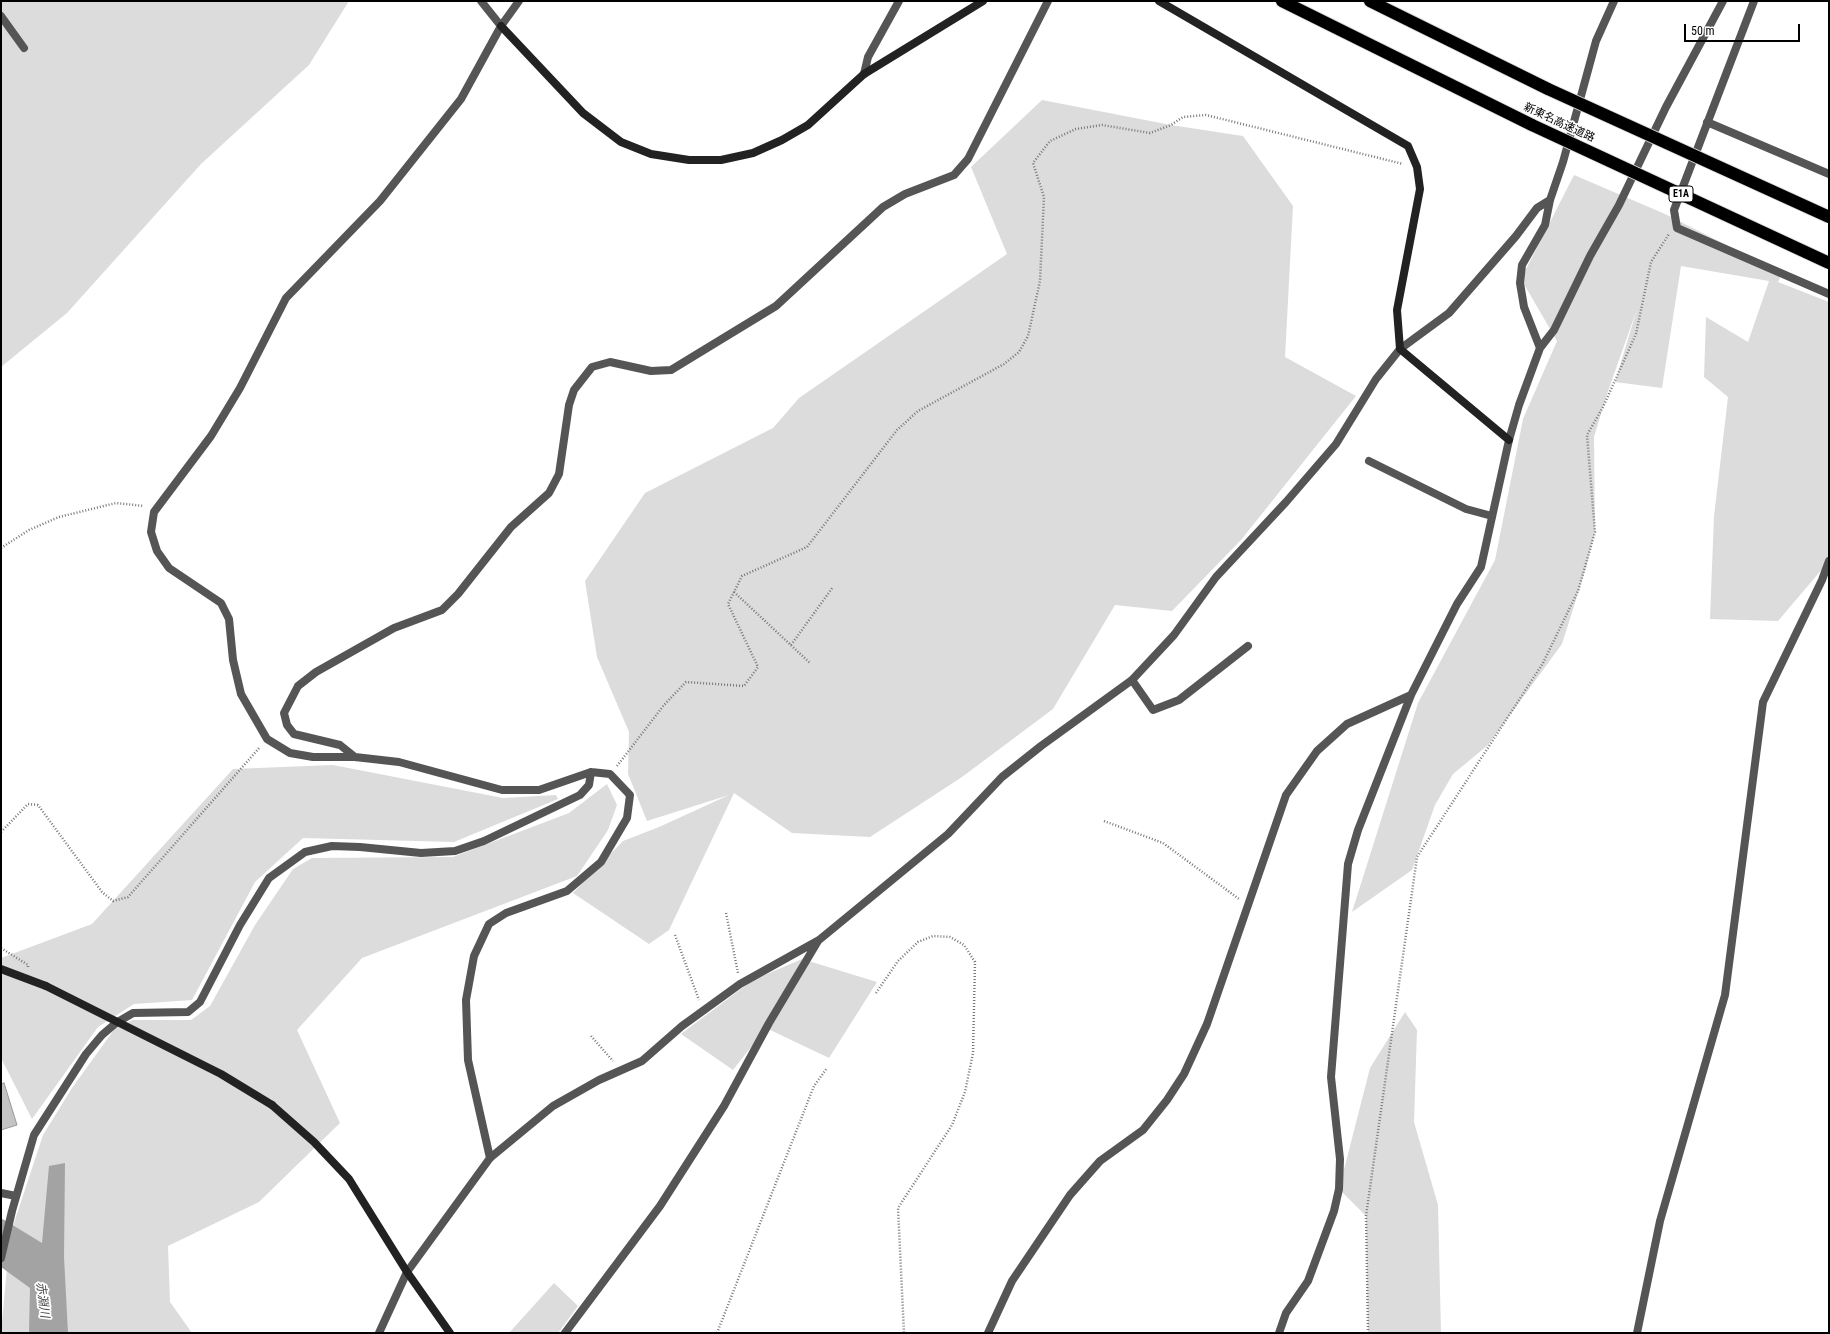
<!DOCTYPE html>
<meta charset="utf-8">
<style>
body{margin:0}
#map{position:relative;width:1830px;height:1334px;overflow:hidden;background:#fff;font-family:"Roboto Condensed",sans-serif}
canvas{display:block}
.frame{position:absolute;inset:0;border:2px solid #000;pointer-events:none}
.scale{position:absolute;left:1684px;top:24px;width:116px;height:18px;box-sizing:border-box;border:2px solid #000;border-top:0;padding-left:5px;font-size:12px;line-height:14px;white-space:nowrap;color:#000;-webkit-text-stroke:3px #fff;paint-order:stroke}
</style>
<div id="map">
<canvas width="1830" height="1334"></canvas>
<div class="frame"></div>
<div class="scale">50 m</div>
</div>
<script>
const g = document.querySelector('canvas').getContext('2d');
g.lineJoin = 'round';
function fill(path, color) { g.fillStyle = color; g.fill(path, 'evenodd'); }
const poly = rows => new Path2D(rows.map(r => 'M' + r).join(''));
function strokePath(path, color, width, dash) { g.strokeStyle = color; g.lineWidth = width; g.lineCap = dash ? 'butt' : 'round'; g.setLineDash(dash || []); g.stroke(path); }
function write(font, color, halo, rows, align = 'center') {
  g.font = font + ' "Roboto Condensed","Noto Sans JP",sans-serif'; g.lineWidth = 3.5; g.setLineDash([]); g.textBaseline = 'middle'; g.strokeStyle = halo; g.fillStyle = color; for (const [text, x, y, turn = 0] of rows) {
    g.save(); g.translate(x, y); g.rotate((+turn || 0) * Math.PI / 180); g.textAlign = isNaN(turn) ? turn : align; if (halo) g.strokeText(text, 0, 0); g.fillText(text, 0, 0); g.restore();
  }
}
const green = poly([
 [1,1,349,1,309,65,201,164,67,313,1,367],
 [1042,100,1171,125,1243,136,1293,206,1285,357,1356,396,1241,540,1172,611,1115,605,1053,709,962,777,870,837,792,833,734,793,669,930,649,944,573,893,623,841,659,827,729,795,647,821,628,774,629,732,597,657,585,581,645,493,773,428,799,398,1007,254,971,167],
 [1574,175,1665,214,1782,273,1778,282,1829,302,1829,561,1778,621,1710,619,1714,516,1728,397,1704,377,1706,317,1748,342,1769,281,1681,266,1662,388,1615,382,1637,309,1607,394,1594,437,1595,532,1586,568,1562,644,1488,745,1453,774,1435,805,1412,870,1352,912,1418,703,1495,560,1523,419,1557,341,1521,279],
 [333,765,503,798,556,795,558,799,454,842,303,838,255,882,192,1000,134,1004,98,1027,32,1119,1,1058,1,958,92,924,233,769],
 [607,784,617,805,608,830,577,876,362,958,297,1030,340,1123,259,1202,168,1246,170,1302,192,1333,1,1333,10,1235,43,1135,72,1088,116,1027,133,1020,191,1020,210,1006,255,925,293,869,312,858,453,857,569,813],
 [802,959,877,982,829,1058,766,1028,733,1070,681,1034,753,980],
 [1405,1012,1417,1030,1414,1122,1438,1205,1441,1333,1368,1333,1366,1216,1339,1189,1370,1068],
 [554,1283,578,1306,558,1333,509,1333]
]);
const water = poly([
 [65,1163,64,1257,68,1333,29,1333,30,1288,1,1267,1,1218,42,1243,49,1166]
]);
const building = poly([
 [4,1083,17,1125,1,1130,1,1084,4,1083]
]);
const path = poly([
 [1,548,29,530,59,517,116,503,144,506],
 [734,592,810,663],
 [791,645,833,587],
 [617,766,664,705,686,682,744,686,758,667,728,604,742,576,807,547,897,430,918,411,1004,364,1019,352,1028,336,1040,281,1044,197,1033,163,1050,141,1076,129,1102,125,1150,133,1171,125,1183,117,1206,115,1403,164],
 [1104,821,1163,843,1239,899],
 [1,832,28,804,38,805,102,892,113,901,128,897,260,747],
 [726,913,738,973],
 [675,935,699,1000],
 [1,948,28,965,28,967],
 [876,993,898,961,918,942,933,936,950,937,964,945,975,962,973,1053,965,1092,952,1125,898,1208,904,1333],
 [591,1036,613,1061],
 [717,1333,814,1086,827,1068],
 [1368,1333,1366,1216,1417,857,1543,663,1578,591,1595,532,1587,435,1603,407,1636,334,1651,262,1669,234]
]);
const lane = poly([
 [1,16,24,48],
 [1369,461,1466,509,1492,516],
 [1132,680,1153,710,1179,700,1248,646]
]);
const street = poly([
 [481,1,501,26],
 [1754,1,1674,210,1677,228,1829,294],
 [864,74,868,57,899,1],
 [1707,122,1829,174],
 [1540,348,1524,307,1520,283,1522,265,1545,225,1550,200,1563,162,1596,41,1614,1],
 [355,757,340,745,294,734,287,725,284,713,298,686,316,672,394,628,442,610,458,594,511,527,549,493,559,474,569,405,574,390,592,367,610,362,651,371,671,370,776,306,883,207,905,194,954,175,968,159,1048,1],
 [490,1158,468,1060,466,1000,474,956,489,924,506,913,567,891,601,862,627,818,630,795,610,774,591,772,539,790,502,790,399,762,355,757,313,757,290,753,267,739,241,694,233,660,229,619,221,603,169,568,157,551,151,532,154,512,211,436,240,388,286,298,380,201,461,99,501,26,519,1],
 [1,1193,16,1196],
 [1,1258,12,1211,34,1135,86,1054,102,1035,116,1023,133,1013,188,1012,200,1002,240,925,269,878,305,852,332,846,360,847,421,853,455,851,484,841,580,795,589,785,591,772],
 [379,1333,407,1272,490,1158,553,1106,599,1080,642,1061,682,1026,740,984,819,940,948,834,1002,777,1041,746,1132,680,1174,635,1216,577,1286,502,1336,444,1376,379,1400,349,1449,313,1516,236,1537,208,1550,200],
 [565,1333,660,1206,724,1106,769,1023,818,941],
 [988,1333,1012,1281,1070,1195,1100,1161,1143,1130,1167,1100,1184,1074,1207,1024,1286,795,1317,751,1347,724,1411,695],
 [1279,1333,1286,1313,1308,1281,1334,1211,1339,1189,1340,1159,1331,1077,1348,864,1358,830,1411,695,1457,604,1481,567,1509,440,1519,405,1540,348,1554,330,1590,256,1619,205,1666,107,1723,1],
 [1637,1333,1660,1221,1725,995,1763,702,1822,580,1829,561]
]);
const secondary = poly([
 [1159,1,1408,146,1417,167,1420,189,1397,310,1400,349,1509,440],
 [501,26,583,113,621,142,651,154,689,160,721,160,753,153,782,140,808,125,864,74,983,1],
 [1,969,46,986],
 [272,1105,314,1142,349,1179,407,1272,450,1333]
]);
const highway = poly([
 [1282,1,1532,125],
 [1370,1,1548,89]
]);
const secondaryBridge = poly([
 [46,986,221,1074,272,1105]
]);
const highwayBridge = poly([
 [1548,89,1829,217],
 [1532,125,1829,263]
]);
const shields = [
 [1681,194,24]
];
const shieldNames = [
 ["E1A",1681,194]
];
const streetNames = [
 ["新東名高速道路",1559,123,25]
];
const waterNames = [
 ["赤淵川",42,1300,83]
];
fill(green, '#dcdcdc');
fill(water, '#a3a3a3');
fill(building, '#c4c4c4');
strokePath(building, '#999', 1);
strokePath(highway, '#dbdbdb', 14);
strokePath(path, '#777', 2.5, [1, 2]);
strokePath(lane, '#555', 8);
strokePath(street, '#555', 8);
strokePath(secondary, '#222', 8);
strokePath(highway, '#000', 12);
strokePath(highwayBridge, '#dbdbdb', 14, []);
strokePath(secondaryBridge, '#222', 8);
strokePath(highwayBridge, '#000', 12);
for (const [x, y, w] of shields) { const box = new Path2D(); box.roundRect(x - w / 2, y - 8, w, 16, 3); g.fillStyle = '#fff'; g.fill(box); strokePath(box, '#000', 1); }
write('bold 10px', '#000', null, shieldNames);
write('11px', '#000', '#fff', streetNames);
write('italic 12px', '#444', '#fff', waterNames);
</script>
